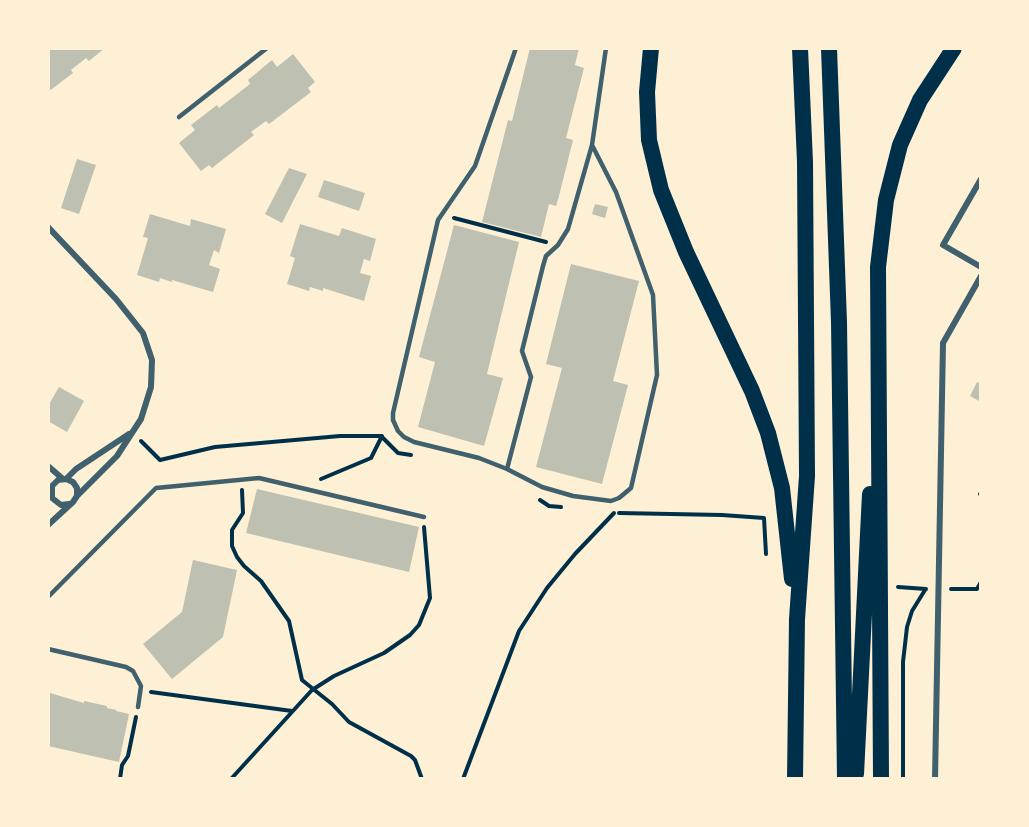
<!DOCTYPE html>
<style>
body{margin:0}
#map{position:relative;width:1029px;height:827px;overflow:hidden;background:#fdf0d5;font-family:Spectral,serif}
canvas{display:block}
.frame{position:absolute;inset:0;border:50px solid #fdf0d5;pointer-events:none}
</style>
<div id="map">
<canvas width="1029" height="827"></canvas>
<div class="frame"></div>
</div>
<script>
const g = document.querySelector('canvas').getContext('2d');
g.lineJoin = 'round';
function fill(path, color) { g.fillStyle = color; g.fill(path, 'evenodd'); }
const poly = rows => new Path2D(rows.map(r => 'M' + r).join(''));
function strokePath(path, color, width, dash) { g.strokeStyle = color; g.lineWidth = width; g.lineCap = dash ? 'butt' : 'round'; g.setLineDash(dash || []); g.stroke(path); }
const building = poly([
 [48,48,105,48,89,61,86,58,71,70,73,73,48,92],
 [530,48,579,48,575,65,584,68,566,138,573,140,559,196,556,206,549,204,541,237,482,222,508,120,512,121],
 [293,54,315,82,308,88,311,92,269,124,266,121,251,132,254,135,212,168,209,165,201,171,179,143,195,130,191,125,217,105,219,108,250,84,248,80,272,60,277,67],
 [77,159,96,165,79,214,61,208],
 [289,168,307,174,282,223,265,214],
 [324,180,365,193,359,211,318,197],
 [595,204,608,207,605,218,592,214],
 [150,214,190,226,191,219,226,229,219,253,214,250,209,265,220,269,213,292,172,280,172,282,160,278,159,282,137,275,148,238,143,237],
 [300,224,339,236,342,228,376,239,370,261,364,259,360,273,371,276,364,301,323,288,323,291,310,287,309,291,287,284,295,258,290,256],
 [454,225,519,242,487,374,503,378,484,446,418,427,435,362,419,357],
 [571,264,639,281,613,381,628,385,602,484,536,467,562,368,546,364],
 [977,382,981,384,981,402,970,396],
 [59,387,84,401,67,432,48,421,48,406],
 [257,489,419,527,409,572,246,533],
 [193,560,237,570,223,637,172,679,143,644,182,612],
 [50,693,84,703,84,701,107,706,107,708,116,710,116,711,129,714,119,762,48,746,48,695,50,695]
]);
const path = poly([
 [454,218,546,242],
 [141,441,160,460,215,447,340,436,381,436,398,453,411,455],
 [321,479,371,458,382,436],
 [242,490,243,513,232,530,232,546,237,557,244,566,261,581,289,621,302,680,332,704,349,722,411,756,415,760,422,779],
 [980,494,981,495],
 [540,500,549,506,561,507],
 [619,513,722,515,764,518,766,554],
 [898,587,926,589],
 [951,589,977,589,981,582],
 [151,692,292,711],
 [120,779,122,765,128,756,136,717],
 [231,779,312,690,334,676,384,653,410,635,419,625,430,598,424,527],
 [463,779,519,631,547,588,575,554,614,513],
 [903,779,903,662,907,627,912,611,925,590]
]);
const service = poly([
 [516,48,475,166,438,220,393,413,393,420,398,431,404,437,414,442,479,458,507,469,542,487,573,496,611,501,619,498,631,488,657,375,653,295,616,192,592,145],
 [179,117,267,48],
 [507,469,531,377,522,351,543,266,546,256,558,245,568,229,592,145,606,48],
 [48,597,156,488,259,478,424,517],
 [48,649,126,667,133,671,141,686,138,707]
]);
const minor = poly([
 [981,179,943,245,981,267],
 [48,227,116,299,143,333,152,360,151,387,141,419,117,456,77,496],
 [48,466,63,479],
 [66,479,76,469,129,434],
 [48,525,73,502,77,496,77,488,73,482,66,479,58,480,52,486,52,498,61,505,69,504],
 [935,779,943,343,981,276]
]);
const trunk = poly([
 [651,48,647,92,649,140,661,190,686,252,752,391,768,433,782,488,792,579],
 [829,48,839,322,845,779],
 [856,774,870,494],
 [795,779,797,619,807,476,805,162,800,48],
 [881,779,878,267,886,200,900,145,920,100,954,48]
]);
fill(building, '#bec0b2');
strokePath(path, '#003049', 4);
strokePath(service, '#3f606c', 4.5);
strokePath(minor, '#3f606c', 6);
strokePath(trunk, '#003049', 16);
</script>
